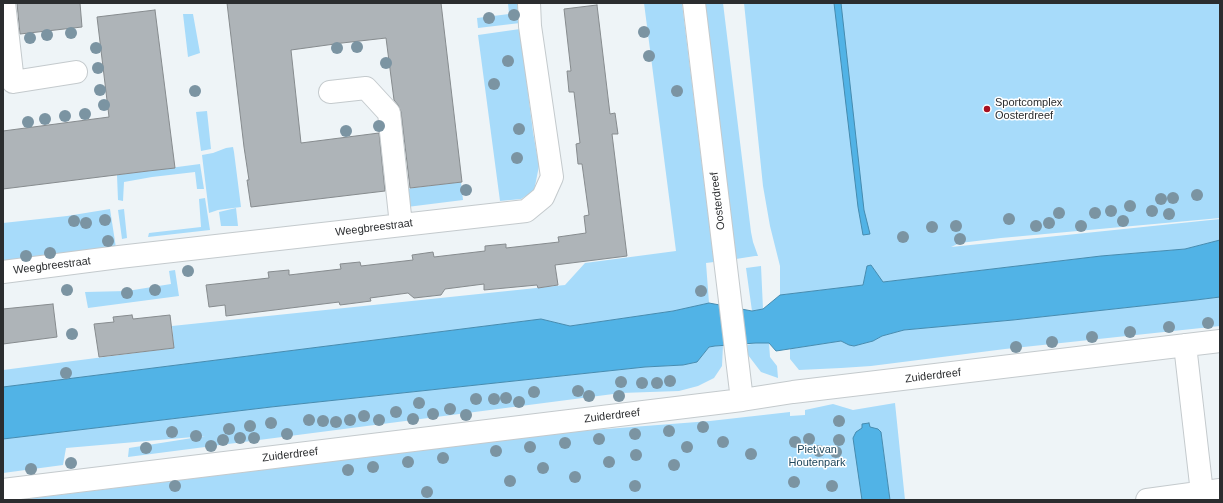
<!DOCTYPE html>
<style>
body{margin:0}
#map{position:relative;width:1223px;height:503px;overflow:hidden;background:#eef4f7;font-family:Helvetica,sans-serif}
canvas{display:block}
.frame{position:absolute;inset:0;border:4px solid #2b2d2f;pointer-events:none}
</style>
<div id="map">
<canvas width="1223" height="503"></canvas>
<div class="frame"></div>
</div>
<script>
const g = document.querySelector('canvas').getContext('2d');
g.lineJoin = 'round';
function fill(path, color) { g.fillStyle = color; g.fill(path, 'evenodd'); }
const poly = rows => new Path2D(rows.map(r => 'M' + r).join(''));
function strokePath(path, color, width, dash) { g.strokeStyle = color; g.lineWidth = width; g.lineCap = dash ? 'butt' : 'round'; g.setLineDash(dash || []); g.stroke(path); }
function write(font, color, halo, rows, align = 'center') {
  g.font = font + ' Helvetica,sans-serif'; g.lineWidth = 3; g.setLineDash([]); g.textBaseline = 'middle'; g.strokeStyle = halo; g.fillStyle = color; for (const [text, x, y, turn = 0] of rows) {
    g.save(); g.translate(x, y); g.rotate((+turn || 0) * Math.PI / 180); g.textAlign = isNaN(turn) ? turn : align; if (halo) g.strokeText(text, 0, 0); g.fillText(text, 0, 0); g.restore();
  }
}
const green = poly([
 [508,3,517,3,520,23,478,28,477,18,509,14],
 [644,3,682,3,714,262,706,263,709,303,673,311,570,326,541,319,3,387,3,370,174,348,172,326,565,285,585,263,676,251],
 [705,3,723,3,751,232,753,242,758,256,755,256,736,259],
 [744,3,1220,3,1220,218,1001,238,960,243,951,247,1220,219,1220,240,1185,249,1101,256,882,282,871,265,867,266,863,285,780,295,780,266,770,226,763,186],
 [183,14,193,14,200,53,188,57],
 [520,29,533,132,539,166,534,191,521,199,500,201,478,35],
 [207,111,211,149,201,151,196,112],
 [233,147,234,152,241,207,218,210,209,213,202,155,213,153,226,148],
 [200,164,204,189,197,189,195,172,152,177,124,182,123,201,118,200,117,175],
 [461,182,463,200,407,207,405,189],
 [205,198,210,230,148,237,149,233,201,227,199,199],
 [236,208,238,226,221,226,219,212],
 [110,209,116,248,3,263,3,223,67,216],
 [124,209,127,238,122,239,118,210],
 [761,266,763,309,752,311,746,268],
 [175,270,179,296,88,308,85,292,127,291,171,284,169,271],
 [1220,297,1220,326,1005,349,871,366,841,368,799,370,790,359,790,349,841,341,849,345,854,346,873,341,882,336,904,330,1013,320,1196,300],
 [756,343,769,343,770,357,777,366,778,378,761,372,748,355,747,345],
 [723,345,722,366,714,378,698,386,679,391,621,393,128,457,129,448,205,436,66,448,63,465,3,473,3,439,271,407,645,367,683,365,697,362,709,347],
 [895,403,905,500,890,500,881,432,870,427,869,423,860,430,868,500,17,500,580,431,710,421,790,412,790,416,805,415,805,410,833,404,853,410]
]);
const water = poly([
 [834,3,841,3,864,210,870,234,863,235,858,207,834,3],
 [1220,240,1220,297,1196,300,1013,320,904,330,882,336,873,341,854,346,849,345,841,341,776,351,769,343,756,343,715,346,709,347,697,362,683,365,645,367,271,407,3,439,3,387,541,319,570,326,673,311,709,303,752,311,763,309,780,295,863,285,867,266,871,265,883,282,1101,256,1185,249,1220,240],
 [869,423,870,427,878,429,881,432,890,500,862,500,853,438,856,432,862,428,862,424,869,423]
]);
const building = poly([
 [17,3,80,3,82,27,20,34,17,3],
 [227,3,441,3,462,182,410,188,401,112,398,105,394,100,386,38,342,43,291,50,301,143,379,133,385,191,251,207,247,180,249,180,244,147,227,3],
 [597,5,610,114,615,113,618,134,612,134,627,256,555,265,558,285,538,288,537,285,484,290,484,284,445,289,441,295,414,298,408,293,370,298,371,301,340,305,339,302,226,316,225,305,209,307,206,285,269,278,268,272,289,270,289,275,341,269,340,264,360,262,361,266,413,260,412,255,433,252,434,257,485,251,485,246,495,245,506,244,506,248,559,242,558,237,586,233,584,216,589,215,582,164,578,164,576,144,580,143,574,92,569,92,567,71,571,71,564,9,597,5],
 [155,10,175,168,148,171,3,189,3,131,109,117,97,17,155,10],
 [53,304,57,337,3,344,3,309,53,304],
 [132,315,133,319,170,315,174,348,99,357,94,324,114,322,113,317,132,315]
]);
const minor = poly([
 [4,3,13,82,76,72],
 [694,3,742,400],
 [330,92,366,88,389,113,401,225],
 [3,272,119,257,526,211,543,197,552,177,530,26,529,3],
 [1185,345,1202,493],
 [3,490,742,400,793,392,1220,341],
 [1147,500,1220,490]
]);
const trees = [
 [514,15],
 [489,18],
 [644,32],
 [71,33],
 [47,35],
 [30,38],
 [357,47],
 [96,48],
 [337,48],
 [649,56],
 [508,61],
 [386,63],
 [98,68],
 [494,84],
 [100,90],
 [195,91],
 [677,91],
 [104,105],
 [85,114],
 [65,116],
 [45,119],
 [28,122],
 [379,126],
 [519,129],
 [346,131],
 [517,158],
 [466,190],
 [1197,195],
 [1173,198],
 [1161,199],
 [1130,206],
 [1111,211],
 [1152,211],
 [1059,213],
 [1095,213],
 [1169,214],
 [1009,219],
 [105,220],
 [74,221],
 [1123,221],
 [86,223],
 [1049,223],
 [956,226],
 [1036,226],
 [1081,226],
 [932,227],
 [903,237],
 [960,239],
 [108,241],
 [50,253],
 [26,256],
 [188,271],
 [67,290],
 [155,290],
 [701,291],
 [127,293],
 [1208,323],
 [1169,327],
 [1130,332],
 [72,334],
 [1092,337],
 [1052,342],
 [1016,347],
 [66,373],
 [670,381],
 [621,382],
 [642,383],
 [657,383],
 [578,391],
 [534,392],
 [589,396],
 [619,396],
 [506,398],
 [476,399],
 [494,399],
 [519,402],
 [419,403],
 [450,409],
 [396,412],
 [433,414],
 [466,415],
 [364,416],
 [413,419],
 [309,420],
 [350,420],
 [379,420],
 [323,421],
 [839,421],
 [336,422],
 [271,423],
 [250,426],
 [703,427],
 [229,429],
 [669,431],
 [172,432],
 [287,434],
 [635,434],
 [196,436],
 [240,438],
 [254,438],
 [599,439],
 [809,439],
 [223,440],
 [839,440],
 [723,442],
 [795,442],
 [565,443],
 [211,446],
 [530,447],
 [687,447],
 [146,448],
 [496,451],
 [819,451],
 [836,452],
 [751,454],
 [636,455],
 [443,458],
 [408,462],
 [609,462],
 [71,463],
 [674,465],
 [373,467],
 [543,468],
 [31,469],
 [348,470],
 [575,477],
 [510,481],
 [794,482],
 [175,486],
 [635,486],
 [832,486],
 [427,492]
];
const markers = [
 [987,109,4,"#a71020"]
];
const poiNames = [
 ["Sportcomplex",995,103],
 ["Oosterdreef",995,116]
];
const streetNames = [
 ["Oosterdreef",718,201,-97],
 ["Weegbreestraat",374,228,-7],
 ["Weegbreestraat",52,266,-7],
 ["Zuiderdreef",933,376,-7],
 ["Zuiderdreef",612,416,-7],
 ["Zuiderdreef",290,455,-7]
];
const parkNames = [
 ["Piet van",817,450],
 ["Houtenpark",817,463]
];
fill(green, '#a7dbfa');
fill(water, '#51b3e6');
strokePath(water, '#468baf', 1);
fill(building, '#aeb4b8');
strokePath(building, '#868b8e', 1);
strokePath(minor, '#c4cacd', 24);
strokePath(minor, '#fff', 22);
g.fillStyle = '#7b94a2';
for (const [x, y] of trees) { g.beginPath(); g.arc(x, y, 6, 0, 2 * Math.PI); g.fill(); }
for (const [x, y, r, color] of markers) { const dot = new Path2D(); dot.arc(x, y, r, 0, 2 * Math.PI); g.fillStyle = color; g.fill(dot); strokePath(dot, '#fff', 1.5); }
write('11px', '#2b2d2f', '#fff', poiNames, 'left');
write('11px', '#2b2d2f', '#fff', streetNames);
write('11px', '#1d465c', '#fff', parkNames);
</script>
